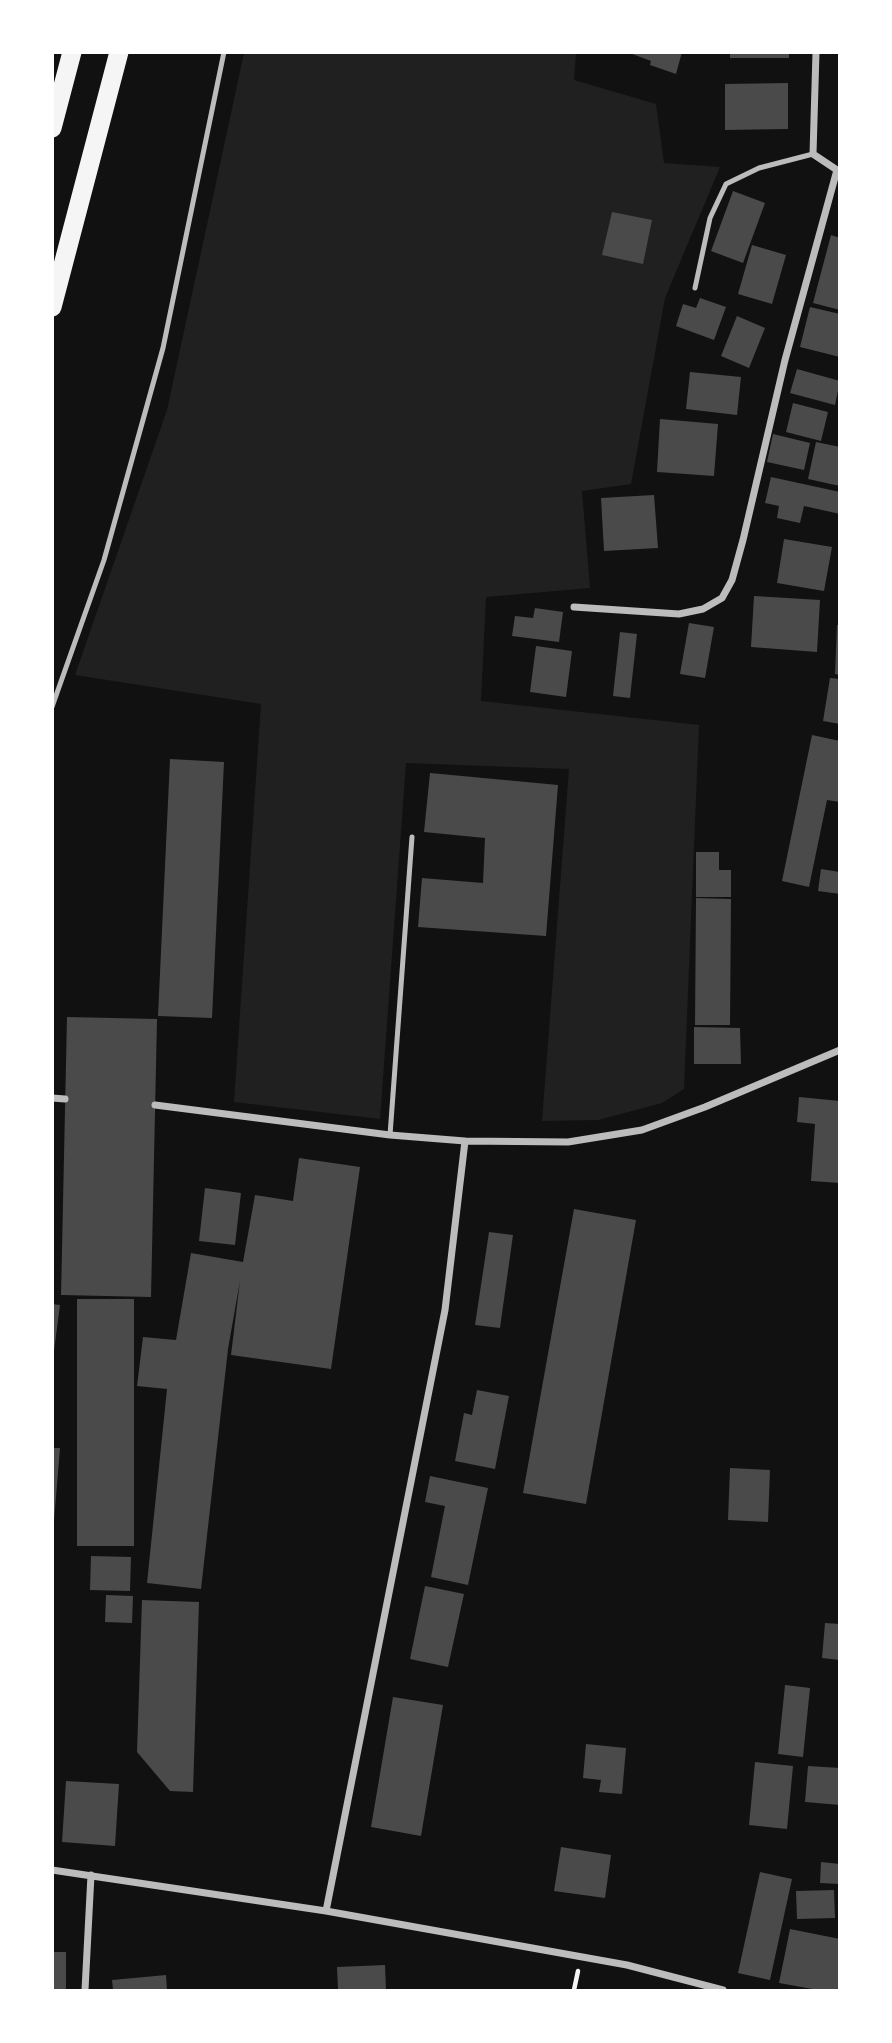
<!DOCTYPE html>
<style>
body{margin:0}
#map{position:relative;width:892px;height:2043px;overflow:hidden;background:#111;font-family:Lato,sans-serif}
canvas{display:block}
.frame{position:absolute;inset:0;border:54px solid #fff;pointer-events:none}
</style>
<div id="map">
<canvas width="892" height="2043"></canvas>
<div class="frame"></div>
</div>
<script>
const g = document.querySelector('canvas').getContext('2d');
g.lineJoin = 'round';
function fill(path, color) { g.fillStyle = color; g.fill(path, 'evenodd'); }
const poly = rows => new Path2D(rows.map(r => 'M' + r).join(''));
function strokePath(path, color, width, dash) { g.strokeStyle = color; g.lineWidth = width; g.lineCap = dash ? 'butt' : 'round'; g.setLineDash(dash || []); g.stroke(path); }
const green = poly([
 [244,53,576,53,574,80,656,104,664,163,720,167,665,298,631,484,582,491,590,588,486,597,481,701,699,725,684,1089,662,1103,598,1120,542,1121,569,769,406,763,380,1119,234,1102,261,704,75,675,167,410]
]);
const building = poly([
 [627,52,682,52,676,74,650,65,651,61],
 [730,52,789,52,789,58,730,58],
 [788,83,788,129,725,130,725,84],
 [733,191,765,203,743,263,711,251],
 [612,212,652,220,643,264,602,255],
 [831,235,840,238,840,310,813,303],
 [752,245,786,255,772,304,738,294],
 [700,298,726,307,714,340,676,326,683,304,696,308],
 [810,307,840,314,840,357,800,347],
 [737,316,765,328,749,368,721,356],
 [797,369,840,381,835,405,790,393],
 [690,372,741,377,737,415,686,409],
 [793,403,828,412,821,441,786,432],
 [660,419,718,424,714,476,657,472],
 [773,434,810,443,804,470,767,462],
 [816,442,840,447,840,486,808,479],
 [771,477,840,492,840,514,804,506,800,523,777,518,779,506,765,503],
 [654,495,658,548,604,551,601,498],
 [784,539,832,547,824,591,777,583],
 [754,596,820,600,817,652,751,647],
 [535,608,563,612,559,642,512,636,515,616,533,618],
 [689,623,714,627,705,678,680,674],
 [837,625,840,625,840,675,835,674],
 [620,632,637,634,630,698,613,696],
 [536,646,572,651,566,697,530,692],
 [830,678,840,679,840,724,823,721],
 [812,735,840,741,840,802,827,800,809,887,782,881],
 [170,759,224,762,212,1018,158,1016],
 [430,773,558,785,546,936,418,927,422,878,483,883,485,838,424,832],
 [696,852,719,852,719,870,731,870,731,897,696,897],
 [821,869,840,872,840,894,818,891],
 [696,898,731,899,730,1025,695,1025],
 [67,1017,157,1019,151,1297,61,1295],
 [694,1027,740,1028,741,1064,694,1064],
 [799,1097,840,1101,840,1183,811,1181,815,1124,797,1122],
 [299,1158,360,1167,331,1369,231,1355,240,1281,228,1349,201,1589,147,1583,167,1389,137,1386,143,1337,176,1340,191,1253,243,1262,255,1195,293,1201],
 [205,1188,241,1193,235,1245,199,1241],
 [574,1209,636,1220,586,1504,523,1493],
 [489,1232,513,1235,500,1328,475,1325],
 [77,1299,134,1299,134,1546,77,1546],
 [52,1304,60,1305,54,1351,52,1351],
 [477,1390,509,1396,495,1469,455,1461,464,1413,472,1415],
 [52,1448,60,1448,54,1521,52,1521],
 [730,1468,770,1470,768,1522,728,1520],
 [430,1476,488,1488,468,1585,431,1577,445,1506,425,1502],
 [91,1556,131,1557,130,1591,90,1590],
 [425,1586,464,1594,448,1667,410,1659],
 [106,1595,133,1596,132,1623,105,1622],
 [142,1600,199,1602,193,1792,170,1791,137,1752],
 [825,1623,840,1624,840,1660,822,1658],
 [785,1685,810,1688,803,1757,778,1754],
 [393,1697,443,1705,421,1836,371,1827],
 [586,1744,626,1748,622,1794,599,1792,601,1780,583,1778],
 [755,1762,793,1766,787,1829,749,1825],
 [808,1766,840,1768,840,1805,805,1802],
 [66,1781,119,1784,115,1846,62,1842],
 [561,1847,611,1855,605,1898,554,1891],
 [821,1862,840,1864,840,1884,820,1883],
 [760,1872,792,1879,770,1980,738,1973],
 [834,1890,835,1918,797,1919,796,1891],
 [790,1929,840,1939,840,1990,818,1990,779,1983],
 [52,1952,66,1952,66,1990,52,1990],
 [385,1965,386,1990,338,1990,337,1967],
 [166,1975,167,1990,113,1990,112,1980]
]);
const path = poly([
 [574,1990,578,1971]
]);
const service = poly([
 [695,288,710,218,726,184,759,168,813,154],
 [52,707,104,560,163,348,224,52],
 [390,1135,412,837]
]);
const minor = poly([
 [816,52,813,154,837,170],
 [574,607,679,614,703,609,722,598,732,580,743,540,785,360,837,170],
 [52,1098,65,1099],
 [155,1105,390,1135,465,1141,568,1142,642,1130,705,1107,840,1050],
 [52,1870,326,1911,627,1965,723,1990],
 [326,1911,445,1310,465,1141],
 [85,1990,91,1875]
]);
const trunk = poly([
 [52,128,72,52],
 [52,307,119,52]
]);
fill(green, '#202020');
fill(building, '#4a4a4a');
strokePath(path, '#f5f5f5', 4.5);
strokePath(service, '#bcbcbc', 5);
strokePath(minor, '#bcbcbc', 7);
strokePath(trunk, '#f5f5f5', 19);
</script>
